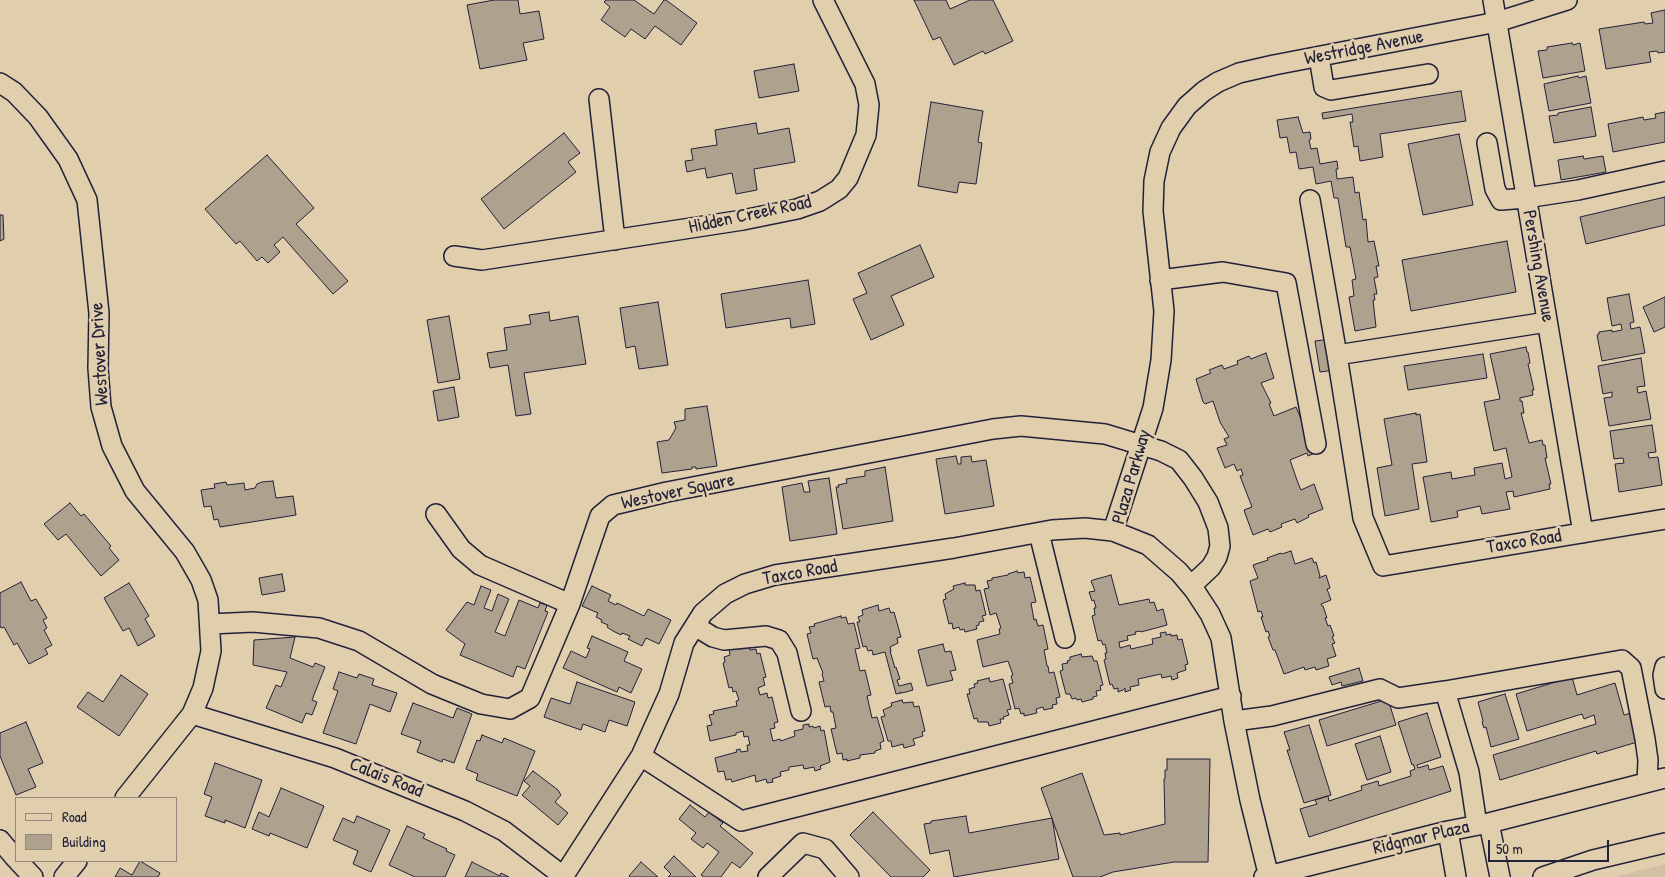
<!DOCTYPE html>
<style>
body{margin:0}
#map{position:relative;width:1665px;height:877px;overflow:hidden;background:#e0ceac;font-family:"Patrick Hand",sans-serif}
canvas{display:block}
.legend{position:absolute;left:15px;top:797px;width:162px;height:65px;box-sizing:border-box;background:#e0ceac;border:1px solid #94897f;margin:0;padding:6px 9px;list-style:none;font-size:15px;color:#22223b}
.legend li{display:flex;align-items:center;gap:10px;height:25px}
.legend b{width:25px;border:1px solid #94897f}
.scale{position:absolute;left:1488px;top:840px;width:121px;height:22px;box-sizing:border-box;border:2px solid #22223b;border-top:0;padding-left:6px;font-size:15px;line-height:18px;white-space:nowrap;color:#22223b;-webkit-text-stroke:4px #e0ceac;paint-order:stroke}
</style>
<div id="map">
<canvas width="1665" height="877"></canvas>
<ul class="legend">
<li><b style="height:6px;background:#e0ceac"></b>Road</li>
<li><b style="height:14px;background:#aea18e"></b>Building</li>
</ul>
<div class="scale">50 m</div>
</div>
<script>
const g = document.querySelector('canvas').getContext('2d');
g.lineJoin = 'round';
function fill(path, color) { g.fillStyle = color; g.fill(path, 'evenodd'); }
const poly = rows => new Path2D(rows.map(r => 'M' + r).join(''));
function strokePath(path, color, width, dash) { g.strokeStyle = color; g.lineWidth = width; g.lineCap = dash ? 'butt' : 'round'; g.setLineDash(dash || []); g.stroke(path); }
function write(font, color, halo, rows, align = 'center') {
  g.font = font + ' "Patrick Hand",sans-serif'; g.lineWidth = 5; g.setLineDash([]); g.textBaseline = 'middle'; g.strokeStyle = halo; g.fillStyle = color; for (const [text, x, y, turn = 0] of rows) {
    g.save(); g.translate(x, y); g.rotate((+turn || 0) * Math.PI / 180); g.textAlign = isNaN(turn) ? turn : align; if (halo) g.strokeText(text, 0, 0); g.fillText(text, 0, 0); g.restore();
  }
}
const built = poly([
 [1665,864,1665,877,1614,877]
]);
const building = poly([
 [494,0,518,0,520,14,539,11,544,39,523,43,527,60,480,69,467,5,494,0],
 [606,0,634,0,654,14,664,0,666,0,697,23,681,45,655,26,645,39,631,29,625,37,601,20,610,7,604,2,606,0],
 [914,0,946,0,950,9,970,0,993,0,1013,41,985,54,983,51,954,65,940,37,933,40,914,0],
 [1665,10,1665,52,1658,53,1657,51,1649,52,1651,62,1606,69,1599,29,1644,22,1645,24,1653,23,1651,13,1665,10],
 [1572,43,1573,45,1580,43,1585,71,1543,78,1538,51,1547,50,1547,47,1572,43],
 [794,64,799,91,759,98,754,71,794,64],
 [1578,76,1579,78,1586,76,1591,103,1549,111,1544,84,1578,76],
 [1461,91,1466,121,1380,134,1383,157,1360,161,1358,146,1354,147,1350,122,1353,122,1352,114,1323,119,1322,113,1461,91],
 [931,102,983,111,978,142,982,143,976,184,959,182,957,193,918,186,931,102],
 [1591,107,1596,136,1554,143,1549,116,1558,115,1558,113,1591,107],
 [1665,112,1665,142,1613,152,1608,124,1643,117,1644,120,1656,118,1655,114,1665,112],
 [1298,117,1303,133,1310,132,1311,139,1309,140,1311,149,1317,148,1320,164,1337,161,1338,169,1336,169,1337,179,1353,177,1355,193,1359,192,1363,220,1366,219,1368,242,1374,241,1379,266,1376,266,1378,277,1374,278,1377,294,1374,294,1375,300,1373,300,1376,327,1355,331,1349,297,1354,296,1352,280,1356,279,1350,247,1346,247,1338,198,1334,198,1331,181,1316,184,1313,167,1299,169,1296,152,1290,153,1287,137,1280,138,1277,120,1298,117],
 [756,123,758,134,789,128,795,162,754,169,757,190,736,194,732,173,707,178,705,168,687,172,685,161,693,160,691,149,717,145,715,130,756,123],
 [564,133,580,153,568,162,576,172,504,229,481,199,564,133],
 [1459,134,1473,205,1423,215,1408,144,1459,134],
 [267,155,314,208,296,224,348,281,333,294,283,237,274,245,280,252,268,263,262,257,257,261,240,241,236,244,205,209,267,155],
 [1583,156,1584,159,1603,156,1606,172,1561,180,1558,160,1583,156],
 [1665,197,1665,225,1586,244,1580,217,1665,197],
 [0,215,3,215,4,239,0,241,0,215],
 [1507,241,1516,292,1411,311,1402,260,1507,241],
 [920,245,934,277,891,296,904,325,871,340,853,299,867,293,858,273,920,245],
 [808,280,815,324,791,328,790,318,726,328,721,294,808,280],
 [1629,294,1634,322,1630,323,1631,329,1640,327,1645,353,1602,361,1597,335,1599,334,1599,332,1612,330,1612,332,1622,330,1621,324,1612,326,1607,298,1629,294],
 [1665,297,1665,327,1654,332,1643,307,1665,297],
 [658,302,668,365,639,369,635,346,626,348,620,308,658,302],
 [549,312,550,321,578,316,586,364,524,373,531,414,516,416,508,365,490,368,487,353,507,350,504,328,531,324,529,315,549,312],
 [449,316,460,379,438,383,427,320,449,316],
 [1330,339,1335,370,1320,372,1315,341,1330,339],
 [1526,347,1527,352,1528,352,1530,363,1528,364,1534,390,1532,390,1533,395,1520,398,1520,401,1522,401,1524,413,1521,413,1529,443,1542,440,1543,445,1545,445,1547,458,1545,458,1551,484,1549,484,1550,489,1514,497,1513,491,1506,492,1510,509,1482,514,1480,506,1457,511,1458,517,1431,522,1423,477,1451,472,1452,479,1475,475,1474,468,1502,463,1505,479,1512,477,1506,448,1494,451,1484,402,1500,399,1490,354,1526,347],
 [1266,353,1274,378,1261,383,1271,403,1269,404,1274,416,1296,407,1315,453,1308,456,1307,453,1290,460,1298,483,1301,490,1314,484,1323,509,1308,515,1309,517,1297,523,1295,519,1281,524,1282,527,1270,532,1268,529,1253,535,1245,513,1244,510,1252,507,1240,476,1243,475,1241,469,1237,471,1234,464,1225,468,1217,448,1227,445,1224,439,1229,437,1220,422,1213,401,1205,404,1203,402,1196,379,1211,373,1209,370,1222,365,1224,369,1238,364,1237,361,1249,356,1251,359,1266,353],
 [1483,354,1487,378,1408,390,1404,366,1483,354],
 [1641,358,1645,386,1637,387,1638,393,1646,391,1651,419,1609,426,1604,398,1612,397,1612,392,1603,394,1598,366,1641,358],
 [454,387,459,417,438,421,433,391,454,387],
 [707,406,717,466,696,469,696,467,692,467,692,469,662,473,657,442,669,440,676,428,674,422,685,420,685,409,707,406],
 [1416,413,1416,415,1420,414,1427,462,1412,464,1419,509,1385,516,1377,468,1392,465,1384,419,1416,413],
 [1652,425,1656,452,1648,453,1649,458,1658,457,1662,485,1619,492,1615,464,1624,463,1623,458,1614,459,1610,431,1652,425],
 [956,456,958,464,961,464,961,457,971,456,972,462,986,460,994,506,945,514,936,459,956,456],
 [885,467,893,521,843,529,836,487,839,487,838,485,847,483,846,479,865,476,865,471,885,467],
 [829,478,837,534,790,541,782,487,802,483,804,492,810,492,808,481,829,478],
 [273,481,276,498,293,496,296,515,220,527,218,519,214,520,211,506,204,507,201,490,215,488,214,484,226,482,227,485,244,483,245,490,255,488,257,484,262,482,273,481],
 [70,503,81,516,84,514,111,546,109,548,119,560,101,576,66,534,58,540,44,524,70,503],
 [1291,551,1295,564,1312,558,1314,563,1316,562,1320,576,1319,578,1326,575,1330,588,1327,589,1331,600,1321,604,1322,606,1323,606,1327,618,1325,618,1328,626,1330,625,1334,636,1332,637,1335,643,1332,644,1336,656,1327,659,1329,666,1316,670,1315,667,1305,670,1304,667,1284,674,1275,650,1273,650,1268,637,1270,636,1268,631,1266,632,1261,617,1263,617,1261,611,1258,612,1250,581,1258,578,1253,565,1268,560,1267,558,1281,553,1282,554,1291,551],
 [1017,571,1018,573,1024,572,1025,578,1030,577,1036,602,1031,603,1034,620,1036,619,1038,626,1043,625,1048,649,1044,650,1047,666,1048,666,1049,673,1054,672,1060,697,1056,698,1057,704,1052,705,1053,708,1044,710,1043,707,1036,709,1037,713,1024,716,1024,713,1021,714,1019,708,1015,709,1009,684,1013,683,1011,676,1013,675,1008,661,983,667,977,640,1000,634,999,629,1001,628,996,613,990,615,984,589,989,588,987,581,992,580,992,578,1008,575,1008,574,1017,571],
 [282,574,285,591,262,595,259,578,282,574],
 [1111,575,1119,605,1149,599,1150,603,1154,602,1157,611,1163,609,1167,625,1141,632,1140,631,1135,632,1136,634,1127,636,1128,640,1119,642,1120,648,1130,645,1131,649,1153,644,1152,639,1161,637,1160,633,1166,632,1166,635,1171,634,1171,636,1177,635,1178,640,1182,639,1188,664,1185,665,1186,670,1177,673,1178,678,1172,680,1171,676,1162,678,1161,674,1138,679,1139,685,1130,687,1131,690,1125,692,1125,688,1123,690,1118,692,1118,688,1114,689,1112,684,1110,685,1104,660,1106,659,1105,653,1107,653,1105,644,1103,645,1101,640,1098,641,1092,616,1095,615,1094,608,1096,608,1094,600,1092,601,1089,592,1095,591,1091,581,1093,580,1111,575],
 [21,582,31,601,36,599,47,618,43,620,47,628,44,630,52,645,45,649,48,654,29,664,17,643,14,645,4,627,1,628,0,626,0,593,21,582],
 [129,583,149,616,145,619,155,636,138,646,129,628,123,631,104,598,129,583],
 [965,583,965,585,975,585,976,591,980,590,986,615,982,616,984,621,979,622,979,625,976,626,977,629,965,632,964,629,960,630,959,627,953,629,952,623,949,624,943,600,946,599,945,594,954,589,953,586,965,583],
 [481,586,491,590,484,608,492,611,498,594,509,599,495,632,505,636,519,600,538,608,540,603,547,605,545,611,548,612,525,669,517,666,513,677,460,655,465,644,446,630,467,602,474,605,481,586],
 [592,586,611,595,608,601,616,605,617,603,644,616,648,609,671,620,659,644,646,638,642,646,628,639,630,636,622,633,621,635,613,631,607,627,608,625,601,622,602,620,596,617,598,613,582,606,592,586],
 [878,605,879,611,889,608,891,613,894,612,901,637,897,638,898,643,890,647,891,651,890,651,895,668,896,667,900,679,897,680,899,686,911,683,913,690,902,693,900,692,901,693,896,694,885,652,873,655,872,650,868,651,866,646,863,647,857,622,860,622,858,617,863,615,862,610,878,605],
 [841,616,841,618,846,617,848,624,854,623,860,648,855,649,860,671,865,670,871,695,867,696,872,718,877,717,884,741,880,743,881,749,875,751,875,753,860,755,860,758,847,761,847,759,843,760,842,753,837,754,831,729,836,728,833,712,831,712,830,706,825,707,819,682,824,681,822,674,823,673,817,658,813,659,807,634,811,633,809,627,815,626,814,624,841,616],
 [592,636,628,652,624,661,642,669,631,693,619,687,617,692,563,668,571,651,586,658,590,649,587,648,592,636],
 [295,637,290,658,313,667,315,663,325,667,312,700,317,702,312,715,306,713,302,723,266,708,276,685,281,687,287,672,253,665,254,640,295,637],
 [943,644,945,652,951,651,956,670,950,671,953,680,927,686,918,650,943,644],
 [744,646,745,648,749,647,750,650,756,649,757,654,760,653,766,677,763,678,765,685,758,688,760,695,767,693,768,698,772,697,778,722,774,723,775,728,770,729,773,741,780,739,781,741,795,736,794,731,803,729,803,725,809,724,809,727,813,726,814,728,820,726,821,731,824,730,830,762,820,766,821,769,815,771,814,767,804,769,803,765,789,767,789,770,780,772,781,776,772,779,773,782,767,783,766,779,756,782,755,775,732,782,731,779,726,780,724,771,718,772,715,758,737,752,736,750,740,749,741,752,748,751,747,745,750,745,748,736,744,737,743,731,736,733,736,735,710,741,707,726,712,725,709,715,714,714,713,711,737,706,736,701,739,700,736,691,733,692,732,687,729,688,723,663,725,662,724,657,730,655,729,649,744,646],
 [1081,654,1082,657,1092,656,1094,661,1097,661,1103,685,1100,686,1101,690,1096,691,1097,696,1093,697,1093,699,1082,702,1081,699,1077,700,1076,698,1072,699,1070,694,1066,694,1060,671,1063,670,1062,664,1068,663,1067,661,1070,660,1070,657,1081,654],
 [1359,668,1363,681,1342,686,1341,682,1332,685,1329,677,1359,668],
 [339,672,357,678,359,674,374,679,372,685,397,693,390,712,370,704,356,744,323,733,338,691,333,689,339,672],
 [121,675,148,694,119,736,77,707,88,692,103,702,121,675],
 [1572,677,1577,695,1615,683,1624,715,1635,712,1644,740,1597,754,1596,751,1500,780,1493,755,1596,724,1594,715,1584,719,1582,714,1527,731,1516,694,1572,677],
 [989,678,990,682,1003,679,1011,709,1007,710,1009,715,1003,717,1004,719,1000,719,1001,723,989,726,988,722,978,722,977,718,974,719,967,694,970,694,969,689,975,687,974,684,978,683,977,681,989,678],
 [577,682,635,702,627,726,609,720,605,732,583,724,581,730,544,717,551,698,570,704,577,682],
 [1505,694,1519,739,1491,747,1486,727,1484,728,1482,722,1483,721,1478,702,1505,694],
 [1388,699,1396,725,1327,746,1319,720,1388,699],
 [902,700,903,703,913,702,914,707,919,706,925,731,922,732,923,736,913,739,915,745,904,748,903,744,892,747,891,741,888,741,881,717,885,716,883,710,892,706,891,703,902,700],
 [413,703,453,718,457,708,472,714,454,763,443,759,442,762,417,752,421,741,401,734,413,703],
 [1427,713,1441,757,1417,765,1418,768,1428,765,1429,770,1443,766,1451,791,1309,837,1300,809,1317,804,1315,800,1328,796,1329,801,1362,790,1361,786,1378,781,1379,786,1411,776,1410,771,1415,769,1413,764,1412,765,1398,722,1427,713],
 [26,722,43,763,28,769,36,787,16,795,0,756,0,733,26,722],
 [1309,725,1331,795,1304,803,1287,750,1290,750,1284,732,1309,725],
 [482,735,502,743,504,738,535,751,517,796,476,780,478,774,466,769,477,740,480,741,482,735],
 [1380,736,1391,772,1367,780,1355,744,1380,736],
 [1167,759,1210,759,1208,862,1174,862,1113,872,1100,877,1073,877,1041,788,1082,773,1104,835,1120,833,1120,835,1165,824,1164,779,1165,779,1165,770,1167,770,1167,759],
 [215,763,262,780,245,828,225,820,225,823,205,816,212,797,204,794,215,763],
 [533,771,558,790,561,795,555,802,568,813,558,825,522,795,530,786,524,781,533,771],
 [281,788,324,806,307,848,270,833,269,836,252,829,259,812,269,817,281,788],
 [690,805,705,817,709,812,723,823,720,826,753,853,740,868,732,862,721,877,704,877,701,875,719,852,707,843,703,848,691,839,696,833,679,819,690,805],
 [873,812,930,870,923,877,891,877,850,835,873,812],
 [357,816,390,830,371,872,353,864,358,851,333,840,343,818,354,823,357,816],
 [966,816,969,833,1052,818,1059,859,954,877,949,850,930,854,924,824,931,823,931,821,966,816],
 [407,826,425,834,423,838,447,849,446,851,455,855,445,877,415,877,389,865,407,826],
 [674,856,696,877,668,877,671,874,664,867,674,856],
 [140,861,160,873,158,877,115,877,120,868,132,875,140,861],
 [472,862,500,876,501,873,509,877,465,877,472,862],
 [641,862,658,877,630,877,629,876,641,862]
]);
const minor = poly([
 [1493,0,1583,533],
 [1319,57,1324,87,1331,90,1428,74],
 [0,83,14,92,38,117,68,159,87,200,99,313,98,368,101,407,112,446,135,491,185,552,201,580,208,600,211,651,203,688,192,714,125,798],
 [599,99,615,240],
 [1487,143,1495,189,1501,200,1526,198,1578,190,1665,171],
 [1310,200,1337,355,1363,518,1383,566,1665,519],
 [454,256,482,260,743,220,797,209,820,201,839,189,848,178,866,135,869,105,865,84,823,0],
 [1160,280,1223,272,1286,283,1316,444],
 [1337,355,1547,322],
 [436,514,461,549,480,565,570,604],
 [1113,531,1153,408,1161,360,1164,311,1153,211,1154,181,1160,152,1171,128,1187,106,1204,91,1218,82,1239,73,1274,65,1497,22,1567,0],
 [1039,533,1065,638],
 [210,624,253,622,319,628,359,641,432,684,481,704,510,709,530,698,570,604,600,516,613,505,667,492,993,429,1021,426,1105,434,1161,451,1179,460,1193,478,1208,502,1218,528,1220,546,1217,557,1211,567,1191,586],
 [695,626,713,637,724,640,766,636,779,640,787,653,801,711],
 [1665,667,1663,675,1665,689],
 [1445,691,1622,660,1631,668,1645,739,1648,760,1647,782],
 [192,714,335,758,465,811,504,831,563,876],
 [1234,721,1272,716,1380,689,1398,698,1445,691,1469,772,1477,825],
 [641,756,741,821,1231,696],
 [1489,823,1500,877],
 [1448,831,1456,877],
 [0,840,16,859],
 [18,861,33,877],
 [64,877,77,861],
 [563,877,641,756,669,694,684,643,703,613,725,594,745,584,775,575,954,548,1052,530,1085,528,1113,531,1148,545,1179,572,1195,591,1210,614,1221,638,1234,721,1250,800,1269,877],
 [768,877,803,843,825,849,849,877],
 [1264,877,1448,831,1489,823,1665,778],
 [1543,877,1593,860,1665,843]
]);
const streetNames = [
 ["Westridge Avenue",1364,48,-11],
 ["Hidden Creek Road",750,215,-12],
 ["Pershing Avenue",1538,266,80],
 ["Westover Drive",100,354,-93],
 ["Plaza Parkway",1132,477,-74],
 ["Westover Square",678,492,-12],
 ["Taxco Road",1524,542,-9],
 ["Taxco Road",800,573,-10],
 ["Calais Road",386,778,22],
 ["Ridgmar Plaza",1421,838,-13]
];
fill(built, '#d1c0a3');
fill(building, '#aea18e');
strokePath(building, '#22223b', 1);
strokePath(minor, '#22223b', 22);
strokePath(minor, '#e0ceac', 19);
write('19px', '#22223b', '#e0ceac', streetNames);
</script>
